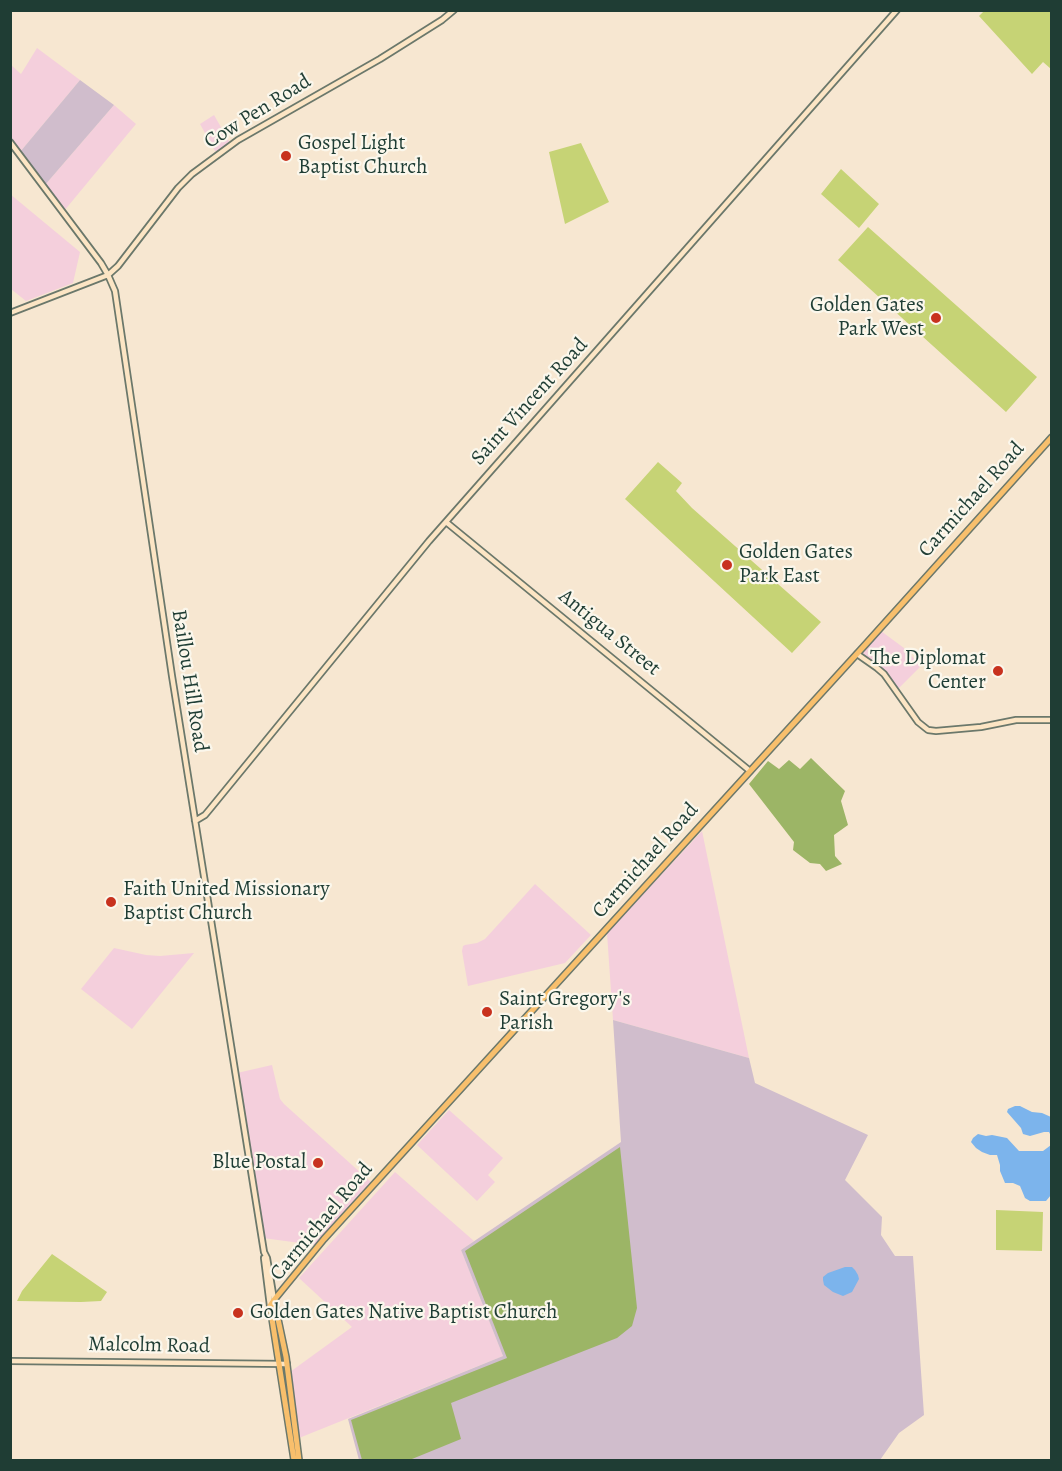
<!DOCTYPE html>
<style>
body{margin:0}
#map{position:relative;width:1062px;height:1471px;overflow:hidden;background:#f7e7d1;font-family:Alegreya,serif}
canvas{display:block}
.frame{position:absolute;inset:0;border:12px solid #1f3d34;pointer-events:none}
</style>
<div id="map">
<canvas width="1062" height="1471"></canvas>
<div class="frame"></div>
</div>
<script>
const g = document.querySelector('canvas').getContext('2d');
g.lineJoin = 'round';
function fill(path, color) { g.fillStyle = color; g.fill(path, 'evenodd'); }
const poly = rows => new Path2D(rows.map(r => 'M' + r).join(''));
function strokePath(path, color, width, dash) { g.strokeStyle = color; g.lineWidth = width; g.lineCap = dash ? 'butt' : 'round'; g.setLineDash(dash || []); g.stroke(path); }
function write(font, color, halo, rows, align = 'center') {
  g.font = font + ' Alegreya,serif'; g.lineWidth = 4.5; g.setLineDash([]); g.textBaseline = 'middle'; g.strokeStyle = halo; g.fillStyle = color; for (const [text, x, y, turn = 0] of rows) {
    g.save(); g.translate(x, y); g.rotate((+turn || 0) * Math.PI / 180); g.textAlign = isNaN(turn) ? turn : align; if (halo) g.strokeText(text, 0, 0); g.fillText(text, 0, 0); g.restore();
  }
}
const built = poly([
 [37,48,80,80,20,152,11,139,10,64,21,74],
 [114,105,136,124,64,211,45,185],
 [214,115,230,143,218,151,215,151,200,124],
 [10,194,80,252,73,283,26,301,11,289],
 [881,631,908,651,920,667,897,690,886,675,859,655],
 [702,831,749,1058,613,1020,607,933],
 [535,884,591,935,565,963,468,986,462,951,463,946,465,945,477,943,485,939],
 [114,948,146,955,160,956,194,953,132,1029,81,989],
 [272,1065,280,1099,284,1104,371,1182,315,1245,263,1238,237,1073],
 [449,1110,503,1158,488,1175,495,1182,477,1201,417,1145],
 [395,1172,474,1241,461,1250,503,1356,299,1438,290,1372,352,1327,299,1278]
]);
const industrial = poly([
 [80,80,114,105,45,185,20,152],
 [613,1020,749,1058,755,1083,868,1135,845,1180,882,1217,881,1235,895,1256,913,1256,924,1415,899,1433,880,1460,359,1460,348,1419,503,1356,461,1250,621,1142]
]);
const green = poly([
 [984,11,1051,11,1051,69,1043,62,1032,74,979,16],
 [581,143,609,202,565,224,549,152],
 [841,169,879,204,859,228,821,194],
 [868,227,1037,377,1006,412,838,260],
 [658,462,682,483,676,491,692,508,821,622,792,653,625,499],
 [996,1210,1043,1212,1042,1251,996,1250],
 [52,1254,107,1292,101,1301,81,1302,17,1301,22,1291]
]);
const forest = poly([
 [811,758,845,791,841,801,848,825,834,835,835,856,842,864,826,871,820,864,810,863,793,850,794,842,749,784,768,761,779,769,789,760,800,769],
 [620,1147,637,1308,632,1326,617,1338,451,1403,461,1439,412,1459,412,1460,362,1460,351,1420,507,1358,465,1251]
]);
const water = poly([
 [1015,1106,1020,1106,1032,1112,1042,1113,1051,1117,1051,1136,1049,1132,1044,1132,1030,1136,1023,1134,1021,1128,1007,1112,1008,1109],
 [978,1134,986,1136,992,1135,1007,1138,1019,1151,1043,1151,1051,1145,1051,1195,1046,1201,1030,1201,1025,1198,1020,1186,1013,1183,1005,1183,1000,1171,1000,1165,997,1155,990,1155,982,1152,976,1148,971,1142,973,1138],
 [845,1267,852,1267,855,1270,858,1275,859,1279,852,1292,843,1296,833,1292,824,1285,823,1280,823,1277,828,1273]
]);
const secondary = poly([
 [10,142,101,263,108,275,115,291,172,676,264,1252,267,1258,274,1300],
 [10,313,108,275,118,266,178,188,192,174,238,140,380,59,442,20,454,10],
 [446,522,750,771],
 [857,654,877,668,884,674,918,722,928,730,936,731,981,727,1016,720,1052,720],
 [195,821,205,815,210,809,429,541,897,10],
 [264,1258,270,1306],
 [10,1361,287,1364]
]);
const primary = poly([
 [274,1300,286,1357,299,1460],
 [294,1460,270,1306,274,1300,324,1239,865,645,1052,437]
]);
const markers = [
 [286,156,6,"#c8321e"],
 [936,318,6,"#c8321e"],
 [727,565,6,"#c8321e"],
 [998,671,6,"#c8321e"],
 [111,902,6,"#c8321e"],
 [487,1012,6,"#c8321e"],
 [318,1163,6,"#c8321e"],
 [238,1313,6,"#c8321e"]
];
const streetNames = [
 ["Cow Pen Road",258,112,-32],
 ["Saint Vincent Road",530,402,-48],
 ["Carmichael Road",972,500,-48],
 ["Antigua Street",609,633,39],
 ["Baillou Hill Road",189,681,81],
 ["Carmichael Road",646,861,-48],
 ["Carmichael Road",322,1222,-50],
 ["Malcolm Road",149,1346,1]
];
const poiNames = [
 ["Gospel Light",298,144],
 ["Baptist Church",298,168],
 ["Golden Gates",924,306,"right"],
 ["Park West",924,330,"right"],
 ["Golden Gates",739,553],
 ["Park East",739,577],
 ["The Diplomat",986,659,"right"],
 ["Center",986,683,"right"],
 ["Faith United Missionary",123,890],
 ["Baptist Church",123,914],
 ["Saint Gregory's",499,1000],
 ["Parish",499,1024],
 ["Blue Postal",306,1163,"right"],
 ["Golden Gates Native Baptist Church",250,1313]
];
fill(built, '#f4cfdc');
fill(industrial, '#d0bdcc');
fill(green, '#c6d375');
fill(forest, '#9cb566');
fill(water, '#7cb4ec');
strokePath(secondary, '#6b786b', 8);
strokePath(primary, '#6b786b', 8);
strokePath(secondary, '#fce5c4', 4.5);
strokePath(primary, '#f8bf6c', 5);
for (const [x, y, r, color] of markers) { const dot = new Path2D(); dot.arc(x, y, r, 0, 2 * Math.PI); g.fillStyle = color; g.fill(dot); strokePath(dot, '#fbf7ec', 2); }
write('21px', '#1f3d34', '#fbf7ec', streetNames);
write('21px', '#1f3d34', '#fbf7ec', poiNames, 'left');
</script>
